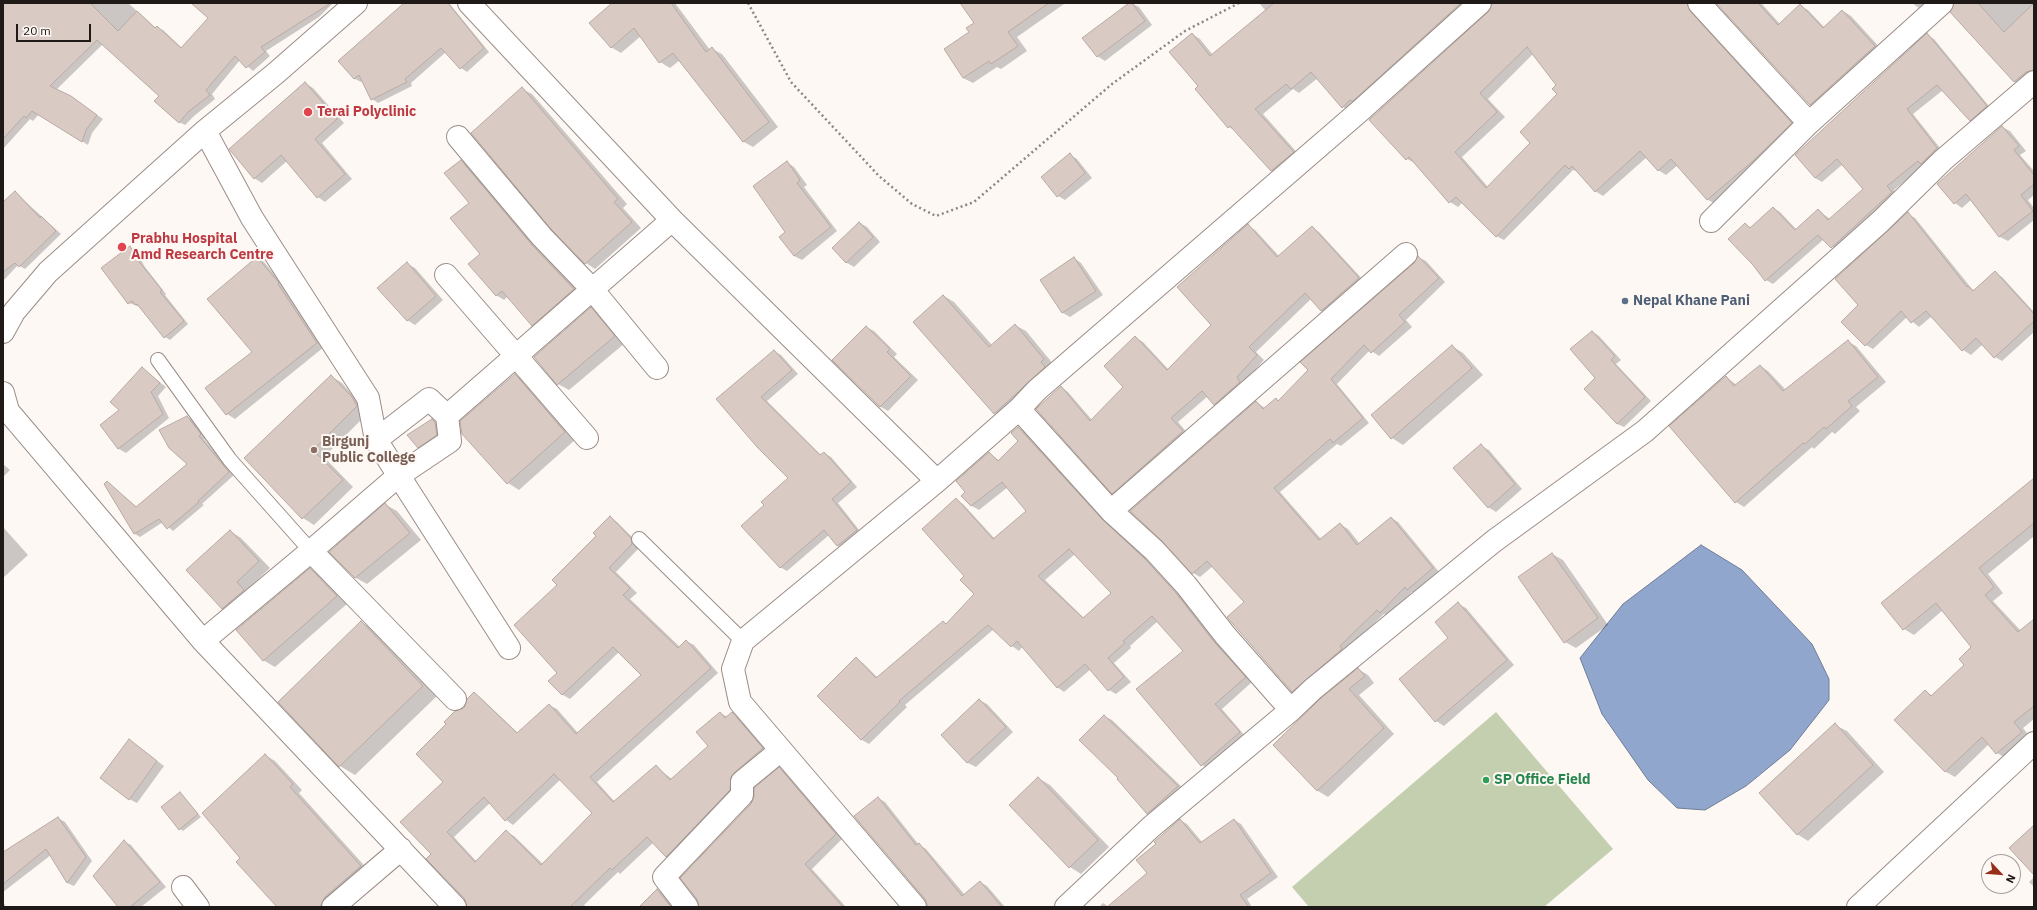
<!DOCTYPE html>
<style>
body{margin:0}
#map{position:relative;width:2037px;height:910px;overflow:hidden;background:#fef8f5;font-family:"IBM Plex Sans",sans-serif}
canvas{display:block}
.frame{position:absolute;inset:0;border:4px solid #1f1917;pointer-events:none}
.north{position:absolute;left:1981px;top:854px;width:40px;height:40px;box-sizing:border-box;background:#fef8f5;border:1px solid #a59f9c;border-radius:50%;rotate:116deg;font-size:11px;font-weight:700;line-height:16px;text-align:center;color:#1f1917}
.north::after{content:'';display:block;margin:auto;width:14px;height:18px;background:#982e1a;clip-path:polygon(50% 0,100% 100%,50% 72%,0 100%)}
.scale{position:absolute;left:16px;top:24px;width:75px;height:18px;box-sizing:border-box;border:2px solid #1f1917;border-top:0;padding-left:5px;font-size:12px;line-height:14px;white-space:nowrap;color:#1f1917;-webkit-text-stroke:3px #fef8f5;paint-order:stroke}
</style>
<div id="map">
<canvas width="2037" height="910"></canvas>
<div class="frame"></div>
<div class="north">N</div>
<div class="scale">20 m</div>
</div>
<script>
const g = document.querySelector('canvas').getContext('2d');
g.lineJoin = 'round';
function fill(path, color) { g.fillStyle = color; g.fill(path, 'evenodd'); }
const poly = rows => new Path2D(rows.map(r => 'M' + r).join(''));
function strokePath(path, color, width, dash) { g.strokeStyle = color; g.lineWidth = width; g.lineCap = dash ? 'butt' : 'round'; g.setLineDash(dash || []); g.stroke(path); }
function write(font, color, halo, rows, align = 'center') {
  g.font = font + ' "IBM Plex Sans",sans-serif'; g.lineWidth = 4; g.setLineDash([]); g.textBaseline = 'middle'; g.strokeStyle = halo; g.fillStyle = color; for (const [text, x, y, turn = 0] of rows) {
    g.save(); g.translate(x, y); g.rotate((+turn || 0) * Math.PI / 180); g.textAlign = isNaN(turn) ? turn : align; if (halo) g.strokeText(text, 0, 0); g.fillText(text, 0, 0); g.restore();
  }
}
const green = poly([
 [1496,712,1613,849,1544,907,1309,907,1292,887]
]);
const water = poly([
 [1701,545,1742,570,1812,644,1829,679,1829,700,1790,750,1746,786,1705,810,1677,808,1648,780,1602,714,1580,658,1623,604,1701,545]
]);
const shadow = poly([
 [3,3,128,3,156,28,163,30,182,48,209,18,193,3,333,3,319,17,266,51,270,56,253,71,240,60,212,94,215,99,194,116,185,125,179,122,160,96,103,44,56,90,77,101,103,119,92,133,88,145,39,114,33,121,30,119,3,149],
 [405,3,449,3,489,52,467,72,461,68,446,52,411,83,412,86,378,103,372,99,363,80,361,82,355,79,339,61],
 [620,3,675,3,710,50,712,49,722,54,778,127,753,147,744,142,680,60,670,68,660,62,641,36,621,53,611,47],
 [961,3,1063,3,1064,4,1017,37,1027,51,1001,69,997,67,973,83,963,78,971,33,975,23],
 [1131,3,1139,7,1152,25,1105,61,1097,56],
 [1259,3,1474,3,1351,112,1343,107,1318,78,1299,93,1293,89,1263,114,1301,157,1280,175,1271,171,1237,132,1229,127,1199,87,1192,34,1200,39,1213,55,1266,11],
 [1493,3,1696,3,1799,128,1716,204,1708,200,1678,165,1666,175,1658,170,1647,157,1603,196,1595,191,1579,172,1573,170,1504,240,1496,236,1463,202,1458,207,1450,202,1415,163,1407,159],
 [1533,54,1558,85,1559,94,1532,143,1488,187,1462,157,1505,117,1488,99],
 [1717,3,1761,3,1780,24,1800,6,1808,10,1825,28,1843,11,1851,16,1883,51,1819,109,1810,105],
 [1912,3,1939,3,1927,14],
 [1970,3,2034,3,2034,78,2023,86,2015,82,1955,16],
 [1927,35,1934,39,1993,111,1977,124,1970,120,1943,90,1913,114,1944,153,1924,165,1894,190,1899,197,1839,252,1824,239,1773,284,1766,280,1745,224,1752,228,1773,208,1780,212,1797,230,1818,210,1830,219,1864,189,1843,164,1822,182,1815,178],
 [305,83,313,88,344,123,322,143,352,179,325,202,318,197,287,161,262,183,254,178],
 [522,89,532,94,627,204,623,208,641,228,595,269,586,263],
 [2002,127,2010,131,2026,151,2020,155,2034,171,2034,195,2028,200,2034,208,2034,220,2008,241,2000,237,1971,200,1962,208,1955,203],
 [1070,155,1077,159,1092,178,1065,200,1058,196],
 [461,161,468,165,581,293,540,329,532,325,508,296,504,300,496,295,481,254],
 [787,162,794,167,807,185,804,187,837,231,802,260,794,256,780,237,787,232],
 [15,192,61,234,25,269,18,265,3,281,3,200,6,201],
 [1908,214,1915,218,1972,289,1974,291,1995,273,2002,277,2034,312,2034,332,2002,361,1995,357,1983,344,1971,355,1963,350,1932,316,1919,327,1907,317,1873,349,1866,345,1860,305],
 [860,223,867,227,880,242,854,267,847,263,833,248],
 [1248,226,1255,230,1279,256,1312,227,1319,232,1366,283,1329,315,1322,311,1312,298,1256,352,1264,360,1222,408,1215,404,1208,396,1178,422,1190,436,1120,497,1113,493,1061,387,1068,392,1092,420,1124,387,1135,337,1143,342,1169,370,1212,325],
 [130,247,135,250,145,267,166,294,165,295,188,324,170,340,165,337,140,307,129,303],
 [1418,257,1426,261,1445,282,1406,320,1412,327,1379,356,1370,350,1337,384,1369,423,1341,446,1337,444,1280,492,1321,539,1340,524,1348,529,1360,544,1391,518,1398,522,1440,573,1415,594,1412,592,1388,616,1384,614,1300,695,1292,691,1246,602,1213,566,1200,577,1193,573,1256,402,1265,408,1276,399,1279,401,1415,264],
 [257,258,264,262,286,288,285,289,324,347,235,419,227,414,206,389,254,352],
 [1074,258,1081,263,1103,295,1070,317,1063,313,1041,280],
 [407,264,415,268,443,300,415,325,407,320],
 [944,296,954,302,992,345,1015,325,1026,331,1054,365,1005,419,995,413,914,322],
 [591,308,602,315,625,343,569,390,558,384],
 [866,327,874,331,897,354,894,357,918,380,888,411,881,407,834,360],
 [1593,332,1599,336,1621,360,1616,364,1651,401,1624,427,1617,424,1596,378],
 [1848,342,1856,346,1886,382,1856,407,1860,411,1835,434,1832,432,1814,449,1812,447,1744,507,1736,502,1726,377,1737,385,1760,366,1768,371,1786,390],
 [1452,346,1463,353,1483,375,1403,445,1392,438],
 [774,351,781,355,798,374,767,401,821,455,824,453,831,457,857,487,838,503,863,535,844,550,838,546,829,535,787,571,780,567,765,505,789,479,718,400],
 [142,368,166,387,158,396,169,418,126,453,119,449,101,425,120,410],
 [515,375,526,381,576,439,519,490,508,483,463,433],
 [331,376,342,383,368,413,324,457,353,487,314,525,303,518,246,459],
 [187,417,193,420,206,438,204,439,234,475,202,504,204,505,173,531,163,522,140,537,135,534,107,482,137,507,189,465],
 [432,420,438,425,440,437,422,449,418,447],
 [1018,428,1025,432,1109,525,1153,564,1184,598,1252,682,1222,709,1246,737,1209,769,1202,765,1184,651,1158,621,1130,646,1131,648,1114,663,1131,682,1116,694,1109,690,1091,669,1064,692,1057,687,1023,646,1019,651,1012,646,994,629,905,705,907,707,869,744,862,740,819,696,856,659,863,663,878,678,944,622,947,624,976,594,966,576,956,500,963,504,995,539,1028,511,1008,487,979,510,972,506,963,496,989,453,1000,461,1020,441],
 [1075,554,1113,593,1084,618,1045,580],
 [1481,446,1489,450,1522,489,1496,512,1488,507],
 [3,464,10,470,3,477],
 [2034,479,2034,539,2033,537,1988,574,2003,593,1993,601,2021,631,2034,624,2034,719,2023,728,2031,738,2006,758,1997,753,1989,744,1955,777,1946,772,1896,720,1925,691,1933,696,1966,665,1973,648,1943,610,1914,635,1904,629,1883,603],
 [386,505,397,511,421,540,367,584,356,578,331,552],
 [610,517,617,522,638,543,639,548,616,572,637,593,630,599,680,647,686,641,694,645,718,673,597,782,615,802,656,767,672,779,710,746,720,713,728,717,732,714,740,718,770,753,737,794,674,861,666,856,654,842,620,874,618,872,584,905,586,907,468,907,465,898,432,854,444,782,465,708,474,693,481,698,518,733,549,705,557,709,578,733,643,675,619,652,570,699,563,695,550,681,559,673,558,585,598,536],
 [561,779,593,813,543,864,514,836,507,832,477,862,454,837,490,803,506,820,513,825],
 [3,527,28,555,3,578],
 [230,531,241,538,270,568,248,589,255,597,234,615,222,608],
 [1552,554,1563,560,1608,625,1576,648,1565,642],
 [310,569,322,576,348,603,275,667,263,660],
 [1458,604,1466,608,1514,665,1444,726,1436,721,1401,679,1449,638],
 [361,622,376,631,438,695,355,775,340,766,279,702],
 [1358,669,1368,675,1374,683,1359,695,1394,734,1328,797,1318,791,1274,745],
 [979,700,987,704,1013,732,976,767,968,763,942,735],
 [1104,716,1112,720,1185,790,1156,817,1148,813,1120,778],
 [1835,725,1847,731,1884,772,1808,841,1797,834],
 [136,745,164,766,137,803,129,799],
 [265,755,275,761,302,790,299,793,371,873,333,907,278,907,242,858],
 [780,769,787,773,843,838,812,869,846,907,700,907,682,878,752,804],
 [1038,778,1050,785,1109,847,1081,874,1070,867],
 [180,793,201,817,183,831,180,829],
 [878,798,885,802,919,845,926,849,965,895,980,882,987,886,1005,907,940,907,927,903,855,816],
 [58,818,65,822,92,861,74,886,67,883,51,855,3,892,3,854],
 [1180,820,1187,824,1202,842,1234,820,1241,824,1278,877,1247,899,1251,905,1249,907,1099,907,1103,903,1109,907,1148,873,1157,844],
 [125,842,131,845,166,887,141,907,119,907],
 [2034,877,2034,887,2029,882],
 [658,890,665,895,675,907,640,907],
 [3,901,6,907,3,907]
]);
const building = poly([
 [3,3,90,3,118,31,137,11,155,28,157,26,181,48,208,18,191,3,331,3,261,47,265,52,246,68,235,56,206,90,210,95,188,112,179,123,154,101,159,96,97,40,50,86,71,96,97,115,86,130,82,142,32,111,26,118,24,116,3,139,3,3],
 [404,3,448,3,484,48,460,69,441,48,405,79,407,82,371,100,359,75,354,79,338,61,404,3],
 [612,3,671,3,706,52,712,47,769,122,743,142,673,53,659,63,634,28,611,48,589,23,612,3],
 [960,3,1049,3,1008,32,1018,46,991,64,989,61,963,78,944,49,969,32,966,28,974,23,960,3],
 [1129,3,1132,3,1145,21,1097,57,1082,38,1129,3],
 [1274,3,1461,3,1353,101,1350,100,1342,108,1311,72,1291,89,1286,84,1255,109,1294,152,1271,171,1230,126,1228,128,1195,89,1198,86,1169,52,1192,33,1210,56,1274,3],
 [1492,3,1687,3,1690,11,1792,123,1753,161,1707,200,1671,159,1658,171,1640,151,1595,192,1572,166,1569,169,1565,165,1496,237,1456,197,1449,203,1409,157,1406,160,1369,120,1488,12,1492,3],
 [1527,47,1556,85,1552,89,1557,94,1520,132,1530,143,1486,188,1455,152,1497,112,1480,93,1527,47],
 [1716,3,1758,3,1778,25,1800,4,1823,28,1842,10,1875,46,1810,105,1716,3],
 [1954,3,1978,3,2004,32,2034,3,2034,70,2026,72,2014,82,1950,12,1954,3],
 [1927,33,1987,106,1970,121,1937,85,1907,109,1937,148,1921,164,1918,161,1887,186,1892,192,1831,248,1818,235,1765,281,1753,265,1728,239,1745,223,1750,228,1773,207,1795,230,1818,209,1828,220,1863,189,1837,159,1815,178,1795,155,1927,33],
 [305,82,337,119,315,139,345,174,317,198,281,155,254,179,229,149,305,82],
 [522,87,618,199,614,202,632,222,585,264,551,229,471,133,522,87],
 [2002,126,2019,146,2014,150,2034,175,2034,184,2021,195,2033,211,1999,237,1966,194,1954,204,1937,184,2002,126],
 [1070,153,1085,173,1057,197,1041,177,1070,153],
 [461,160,532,245,574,289,532,326,502,291,496,296,468,264,480,254,450,218,469,203,444,173,461,160],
 [787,161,800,180,797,183,831,227,794,256,779,237,785,232,753,186,787,161],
 [15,191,40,218,41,216,56,231,19,267,15,263,3,272,3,202,15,191],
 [1908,212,1967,287,1968,286,1973,291,1995,271,2034,314,2034,321,1994,358,1976,338,1962,351,1926,311,1911,323,1901,311,1865,346,1841,322,1858,305,1835,279,1908,212],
 [859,222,873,237,846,263,832,248,859,222],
 [1248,224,1277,257,1312,226,1359,278,1321,311,1305,293,1249,347,1257,355,1237,377,1240,382,1214,405,1202,391,1171,418,1183,431,1112,494,1036,409,1061,386,1090,421,1123,387,1104,366,1135,336,1167,370,1211,325,1177,287,1248,224],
 [130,246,140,263,162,290,160,292,184,321,164,338,137,304,136,305,132,301,128,304,101,268,130,246],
 [1418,256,1439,278,1399,315,1405,322,1371,353,1364,345,1331,379,1363,418,1333,443,1330,439,1274,488,1319,540,1340,523,1357,545,1391,517,1433,568,1407,590,1405,587,1380,613,1377,610,1340,646,1342,649,1292,692,1227,617,1244,602,1207,561,1192,574,1163,542,1130,511,1256,401,1263,409,1276,398,1278,401,1308,370,1300,362,1414,263,1418,256],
 [257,257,279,283,278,284,317,343,226,415,205,388,252,352,207,299,257,257],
 [1074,257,1096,291,1062,313,1040,280,1074,257],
 [407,262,436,296,407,321,377,288,407,262],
 [943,295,989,347,1015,324,1044,359,1041,362,1045,367,994,414,913,322,943,295],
 [591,307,615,336,557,385,534,357,591,307],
 [866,326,890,349,887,352,911,376,880,407,832,360,866,326],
 [1592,331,1615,356,1611,360,1645,397,1617,424,1584,389,1595,378,1570,349,1592,331],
 [1848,340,1878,377,1848,401,1852,406,1826,429,1824,427,1805,444,1803,443,1735,503,1669,426,1726,376,1734,386,1760,365,1783,391,1848,340],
 [1452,345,1472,368,1391,439,1371,415,1452,345],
 [774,350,792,370,761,397,820,455,824,452,851,482,832,499,857,530,837,546,824,530,780,568,741,526,764,505,761,502,788,478,757,447,716,399,774,350],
 [142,367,160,383,151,392,163,414,118,449,100,425,119,410,110,402,142,367],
 [515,374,565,432,507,484,462,434,460,421,515,374],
 [331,375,352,397,357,406,313,450,343,480,302,519,244,458,331,375],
 [187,416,201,434,199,436,229,472,198,501,199,502,167,529,159,519,134,534,104,484,107,481,136,507,187,464,169,448,159,430,187,416],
 [432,419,435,422,437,435,418,448,407,435,432,419],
 [1018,427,1102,519,1145,559,1176,593,1215,643,1246,677,1215,704,1240,732,1201,766,1136,689,1183,651,1152,616,1123,641,1125,643,1108,658,1124,677,1108,691,1085,664,1057,688,1017,641,1011,647,988,625,899,701,900,702,861,740,817,696,856,657,876,678,943,621,946,624,974,594,960,580,964,576,922,529,956,498,993,539,1026,511,1002,482,971,506,961,496,965,492,956,481,989,452,998,461,1018,441,1011,433,1018,427],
 [1069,549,1111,593,1083,618,1038,576,1069,549],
 [1481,444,1515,484,1488,508,1453,468,1481,444],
 [2034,478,2034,523,1979,568,1994,587,1985,595,2018,632,2034,619,2034,706,2014,722,2022,732,1996,754,1982,737,1945,772,1894,720,1925,690,1931,696,1964,665,1959,659,1971,647,1936,603,1903,630,1881,603,2034,478],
 [385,503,410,533,355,578,329,552,385,503],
 [610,516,631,538,632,544,609,568,630,588,623,595,678,648,686,640,711,668,590,777,613,802,656,765,670,780,708,746,696,732,720,712,725,718,732,712,763,748,734,773,731,777,730,790,666,857,647,837,612,870,610,868,570,907,467,907,464,898,426,859,431,854,400,822,443,782,416,754,446,724,444,722,455,711,464,708,467,699,474,692,517,733,549,704,576,734,641,675,613,647,562,695,548,681,557,673,514,625,557,585,552,580,596,536,593,533,610,516],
 [554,774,592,813,541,865,506,830,475,862,447,832,484,797,505,821,554,774],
 [230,530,259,561,237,582,244,590,222,609,186,570,230,530],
 [1552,553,1598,618,1564,643,1518,577,1552,553],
 [310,568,337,596,263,661,236,630,310,568],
 [1458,602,1507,660,1435,722,1399,679,1448,638,1435,622,1458,602],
 [361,621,423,686,339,767,278,702,361,621],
 [1358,668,1365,676,1349,689,1384,728,1317,791,1273,745,1321,698,1358,668],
 [979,699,1006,727,967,763,941,735,979,699],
 [1104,715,1178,786,1147,814,1117,779,1118,778,1079,740,1104,715],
 [1835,723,1873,765,1797,835,1759,793,1835,723],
 [129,739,157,761,129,800,100,778,129,739],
 [265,754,293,784,290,787,361,866,325,897,320,907,277,907,236,862,240,858,202,813,265,754],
 [779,767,836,834,805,864,843,907,699,907,697,899,680,878,751,804,754,796,754,788,779,767],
 [1038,777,1098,840,1069,868,1009,805,1038,777],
 [180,792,198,814,179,830,161,807,180,792],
 [878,797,916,845,919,843,962,896,980,881,1002,907,928,907,925,899,854,816,878,797],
 [58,817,86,857,67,883,46,849,3,884,3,852,58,817],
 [1180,819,1200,843,1234,819,1271,873,1240,895,1249,907,1107,907,1147,873,1136,860,1156,844,1154,842,1180,819],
 [2034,825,2034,875,2009,848,2034,825],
 [124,840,160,882,130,907,118,907,93,876,124,840],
 [657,889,671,907,639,907,657,889]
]);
const path = poly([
 [748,3,791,82,879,176,912,204,936,216,974,202,1112,84,1185,31,1239,3]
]);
const service = poly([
 [158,360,230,460,311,551],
 [639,539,743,641]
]);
const minor = poly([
 [469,3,672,220,937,481],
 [1699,3,1809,123],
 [205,131,252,218,368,398,376,440,509,648],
 [458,137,542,237,592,289,657,368],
 [1711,221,1809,123,1942,3],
 [446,275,587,438],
 [3,332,14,312,48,272,205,131,276,73,356,3],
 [3,393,8,411,203,641,455,907],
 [1019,409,1111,511,1154,550,1186,585,1225,635,1291,710],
 [447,416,672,220],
 [1111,511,1406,254],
 [311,551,398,476,450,441,447,416,429,399,376,440],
 [203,641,311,551,455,699],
 [183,887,198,907],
 [333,907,401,849],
 [687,907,664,877,742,795,742,782,781,750],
 [915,907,740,702,733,669,743,641,937,481,1019,409,1037,390,1361,110,1480,3],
 [1066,907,1151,827,1291,710,1313,689,1494,541,1645,431,1881,221,1943,160,2034,82],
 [1858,907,2034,743]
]);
const markers = [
 [308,112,5,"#e0444e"],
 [122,247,5,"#e0444e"],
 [1625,301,4,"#5c6f8a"],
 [314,450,4,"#8d6e63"],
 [1486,780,4,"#2e9e5b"]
];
const healthNames = [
 ["Terai Polyclinic",317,112],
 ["Prabhu Hospital",131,239],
 ["Amd Research Centre",131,255]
];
const serviceNames = [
 ["Nepal Khane Pani",1633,301]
];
const educationNames = [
 ["Birgunj",322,442],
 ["Public College",322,458]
];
const leisureNames = [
 ["SP Office Field",1494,780]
];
fill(green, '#c4cfaf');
fill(water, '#91a6cc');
strokePath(water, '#6f7c96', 1);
fill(shadow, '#0003');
fill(building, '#d9cac4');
strokePath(building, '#b8aaa3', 1);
strokePath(service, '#9b8d87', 16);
strokePath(minor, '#9b8d87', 24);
strokePath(path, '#8c8683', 2.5, [2, 3]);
strokePath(service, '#fff', 14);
strokePath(minor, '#fff', 22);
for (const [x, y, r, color] of markers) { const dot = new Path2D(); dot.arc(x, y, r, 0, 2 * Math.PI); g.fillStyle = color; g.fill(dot); strokePath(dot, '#fef8f5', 1.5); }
write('bold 14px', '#be3a42', '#fef8f5', healthNames, 'left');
write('bold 14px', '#4e5e75', '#fef8f5', serviceNames, 'left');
write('bold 14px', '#785e54', '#fef8f5', educationNames, 'left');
write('bold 14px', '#27864d', '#fef8f5', leisureNames, 'left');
</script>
